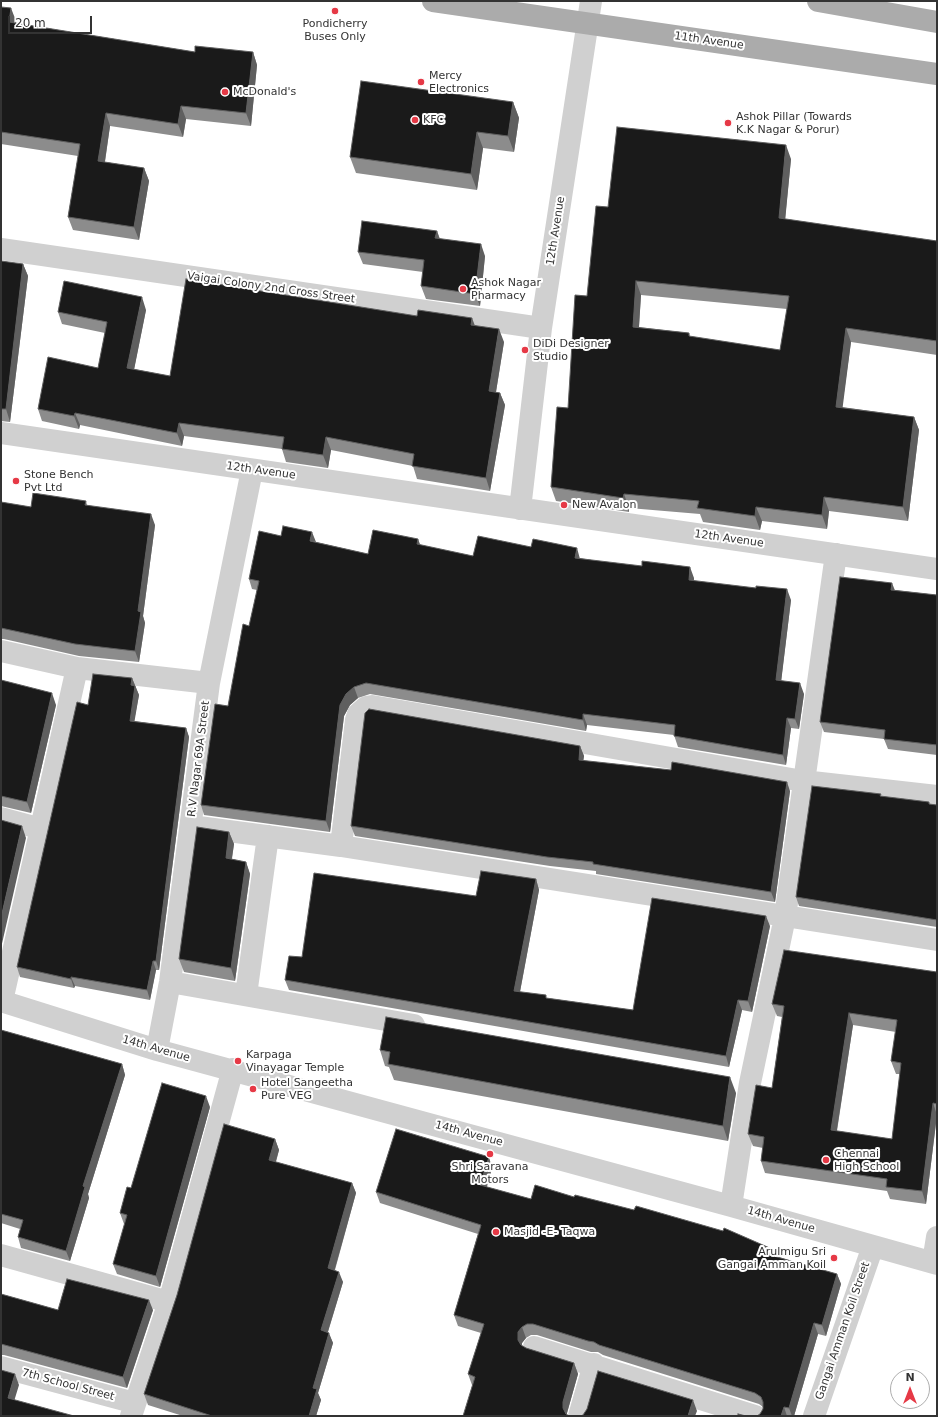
<!DOCTYPE html>
<style>
body{margin:0}
#map{position:relative;width:938px;height:1417px;overflow:hidden;background:#fff;font-family:"DejaVu Sans",sans-serif}
canvas{display:block}
.frame{position:absolute;inset:0;border:2px solid #333;pointer-events:none}
.north{position:absolute;left:890px;top:1369px;width:40px;height:40px;box-sizing:border-box;background:#fff;border:1px solid #adadad;border-radius:50%;rotate:0deg;font-size:11px;font-weight:700;line-height:16px;text-align:center;color:#333}
.north::after{content:'';display:block;margin:auto;width:14px;height:18px;background:#e63946;clip-path:polygon(50% 0,100% 100%,50% 72%,0 100%)}
.scale{position:absolute;left:8px;top:16px;width:84px;height:18px;box-sizing:border-box;border:2px solid #333;border-top:0;padding-left:5px;font-size:12px;line-height:14px;white-space:nowrap;color:#333;-webkit-text-stroke:3px #fff;paint-order:stroke}
</style>
<div id="map">
<canvas width="938" height="1417"></canvas>
<div class="frame"></div>
<div class="north">N</div>
<div class="scale">20 m</div>
</div>
<script>
const g = document.querySelector('canvas').getContext('2d');
g.lineJoin = 'round';
const poly = rows => new Path2D(rows.map(r => 'M' + r).join(''));
function strokePath(path, color, width, dash) { g.strokeStyle = color; g.lineWidth = width; g.lineCap = dash ? 'butt' : 'round'; g.setLineDash(dash || []); g.stroke(path); }
function fill(path, color) { g.fillStyle = color; g.fill(path, 'evenodd'); }
function write(font, color, halo, rows, align = 'center') {
  g.font = font + ' "DejaVu Sans",sans-serif'; g.lineWidth = 4; g.setLineDash([]); g.textBaseline = 'middle'; g.strokeStyle = halo; g.fillStyle = color; for (const [text, x, y, turn = 0] of rows) {
    g.save(); g.translate(x, y); g.rotate((+turn || 0) * Math.PI / 180); g.textAlign = isNaN(turn) ? turn : align; if (halo) g.strokeText(text, 0, 0); g.fillText(text, 0, 0); g.restore();
  }
}
const minor = poly([
 [1,249,541,328],
 [1,433,937,569],
 [520,509,541,328,591,1],
 [1,651,77,668,2,1001],
 [77,668,209,683],
 [1,818,42,829],
 [191,826,341,846,937,940],
 [341,846,356,720,358,714,366,707,372,706,803,781,937,796],
 [170,982,414,1025],
 [246,995,268,836],
 [1,1001,157,1050,731,1206,937,1264],
 [157,1050,170,982,209,683,252,470],
 [731,1206,750,1083,785,917,836,554],
 [1,1255,169,1302],
 [933,1262,937,1237],
 [534,1347,755,1416],
 [1,1367,135,1403],
 [131,1416,169,1302,233,1069],
 [579,1416,594,1364],
 [814,1416,873,1246]
]);
const major = poly([
 [433,1,937,74],
 [818,1,937,22]
]);
const wall = poly([
 [1,7,16,21,15,23,195,52,253,52,257,65,251,126,186,119,183,137,110,126,105,162,144,168,149,181,139,240,73,230,68,217,78,156,1,144],
 [513,102,519,118,514,152,483,148,477,190,356,173,350,157],
 [791,159,785,219,937,241,937,355,851,342,842,407,914,417,919,430,908,521,829,511,827,529,762,521,760,530,703,522,700,514,629,508,629,512,556,501,551,487,568,408,587,296,608,207],
 [641,295,787,309,780,350,690,337,689,333,639,327],
 [437,231,440,239,485,256,480,306,426,299,421,286,423,272,363,264,358,252],
 [1,261,23,264,28,276,10,422,1,421],
 [146,310,134,369,170,376,475,325,504,342,496,392,500,393,505,405,490,491,417,479,413,466,331,450,328,468,286,462,282,449,184,436,182,446,80,425,79,429,42,421,38,409,98,368,105,333,62,324,58,312],
 [86,501,87,505,155,525,143,616,145,623,139,662,79,656,4,639,1,639,1,502,31,507],
 [281,536,316,542,368,554,418,539,420,545,473,556,580,558,694,578,694,581,791,600,781,681,804,694,799,729,791,728,786,765,678,747,674,735,587,725,586,731,370,694,358,698,350,705,344,716,330,832,204,815,201,805,228,706,249,626,257,590,252,589,249,579],
 [895,590,937,595,937,755,888,749,884,739,824,732,820,722],
 [132,678,139,695,134,721,186,728,189,737,159,970,156,970,150,1000,75,986,74,988,20,977,17,967,88,705],
 [1,680,56,705,31,813,1,806],
 [580,746,584,756,583,761,790,791,775,902,596,874,596,871,550,866,355,836,351,826],
 [881,796,937,805,937,927,799,906,796,897],
 [229,832,234,844,232,859,246,862,250,874,235,981,184,972,179,959],
 [536,879,539,890,520,992,547,998,633,1010,770,926,752,1012,742,1010,729,1067,289,990,285,980,302,957,476,896],
 [937,972,937,1115,926,1204,890,1199,887,1191,765,1173,761,1161,763,1148,753,1146,748,1134,772,1088,782,1017,777,1016,772,1004],
 [853,1025,896,1032,891,1061,896,1074,900,1074,892,1139,837,1131],
 [1,1030,122,1064,125,1075,88,1194,89,1198,70,1261,21,1248,18,1237,20,1229,1,1223],
 [380,1050,736,1093,728,1141,394,1080,389,1067,385,1066],
 [210,1107,160,1287,117,1274,113,1264,125,1224,124,1224,120,1213,131,1188],
 [275,1139,279,1150,276,1162,352,1183,356,1193,335,1270,343,1282,328,1332,333,1343,318,1393,321,1400,316,1416,183,1416,148,1405,144,1394],
 [492,1168,487,1187,531,1199,775,1256,837,1274,841,1284,826,1336,818,1334,794,1416,757,1416,760,1414,763,1409,763,1407,759,1404,603,1355,598,1352,591,1352,537,1335,531,1335,526,1338,522,1343,522,1346,526,1348,574,1363,578,1374,567,1413,472,1385,468,1374,481,1333,458,1326,454,1315,478,1234,380,1203,376,1192],
 [1,1294,58,1310,153,1310,127,1388,4,1355,1,1355]
]);
const shadedWall = poly([
 [11,8,16,21,14,35,9,22],
 [253,52,257,65,251,126,246,113],
 [513,102,519,118,514,152,508,136],
 [181,106,186,119,183,137,178,124],
 [106,113,110,126,103,174,98,161],
 [477,132,483,148,477,190,471,174],
 [786,145,791,159,784,232,779,218],
 [144,168,149,181,139,240,134,227],
 [437,231,441,243,435,238],
 [481,244,485,256,480,306,475,294],
 [23,264,28,276,10,422,6,409],
 [636,281,641,295,638,341,633,327],
 [142,297,146,310,132,380,127,368],
 [472,318,477,331,471,325],
 [846,328,851,342,841,420,836,407],
 [499,329,504,342,494,404,489,391],
 [500,393,505,405,490,491,486,478],
 [75,413,80,425,79,429,74,416],
 [914,417,919,430,908,521,903,507],
 [179,423,184,436,182,446,177,433],
 [326,437,331,450,328,468,323,455],
 [624,494,629,508,629,512,623,498],
 [824,497,829,511,827,529,822,515],
 [756,507,762,521,760,530,755,516],
 [151,514,155,525,143,616,145,623,139,662,135,651,138,611],
 [312,532,316,542,310,541],
 [418,539,422,550,417,544],
 [577,548,580,559,575,558],
 [690,567,694,578,693,591,689,580],
 [892,583,896,593,891,590],
 [787,589,791,600,780,691,776,680],
 [132,678,139,695,133,730,130,721,131,685],
 [800,683,804,694,799,729,795,719],
 [354,687,358,698,350,705,344,716,330,832,326,821,340,705,346,694],
 [52,693,56,705,31,813,27,802],
 [583,714,587,725,586,731,583,720],
 [787,718,791,728,786,765,783,755],
 [186,728,189,737,159,970,156,961],
 [580,746,584,756,582,770,579,760],
 [787,782,790,791,775,902,771,892],
 [22,826,26,838,1,948,1,918],
 [229,832,234,844,230,870,226,858],
 [246,862,250,874,235,981,231,968],
 [536,879,539,890,518,1002,514,991],
 [766,916,770,926,752,1012,748,1001],
 [153,961,156,970,150,1000,147,990],
 [71,977,75,986,74,988,71,979],
 [738,1000,742,1010,729,1067,726,1056],
 [849,1013,853,1025,835,1142,831,1130],
 [122,1064,125,1075,88,1194,89,1198,70,1261,66,1251,83,1186],
 [730,1077,736,1093,728,1141,723,1126],
 [206,1096,210,1107,160,1287,156,1276],
 [933,1103,937,1115,926,1204,922,1191],
 [275,1139,279,1150,273,1171,269,1160],
 [489,1157,492,1168,484,1195,480,1185],
 [352,1183,356,1193,332,1279,328,1268],
 [772,1249,776,1259,770,1255],
 [339,1272,343,1282,325,1341,321,1330],
 [837,1274,841,1284,826,1336,822,1325],
 [149,1300,153,1310,127,1388,123,1377],
 [814,1323,818,1334,794,1416,792,1416,789,1408],
 [522,1327,526,1338,522,1343,522,1350,518,1340,518,1332],
 [329,1333,333,1343,318,1393,321,1400,316,1416,309,1416,313,1388],
 [574,1363,578,1374,567,1413,567,1416,563,1408,563,1402],
 [15,1374,19,1385,12,1408,8,1398],
 [693,1400,697,1411,695,1416,688,1416],
 [784,1407,787,1416,781,1416]
]);
const building = poly([
 [1,7,11,8,9,22,195,52,195,46,253,52,246,113,181,106,178,124,106,113,98,161,144,168,134,227,68,217,80,144,1,132,1,7],
 [361,81,513,102,508,136,477,132,471,174,350,157,361,81],
 [617,127,786,145,779,218,937,241,937,341,846,328,836,407,914,417,903,507,824,497,822,515,756,507,755,516,697,508,699,501,624,494,623,498,551,487,557,407,568,408,575,295,587,296,596,206,608,207,617,127],
 [636,281,789,296,780,350,689,336,689,333,633,327,636,281],
 [362,221,437,231,435,238,481,244,475,294,421,286,424,260,358,252,362,221],
 [1,261,23,264,6,409,1,409,1,261],
 [186,279,417,316,418,310,472,318,471,325,499,329,489,391,500,393,486,478,412,466,414,454,326,437,323,455,282,449,284,437,179,423,177,433,75,413,74,416,38,409,48,357,98,368,107,322,58,312,64,281,142,297,127,368,170,376,186,279],
 [33,493,86,501,85,505,151,514,138,611,141,612,135,651,75,644,1,628,1,502,31,507,33,493],
 [283,526,312,532,310,541,368,554,373,530,418,539,417,544,473,556,478,536,531,547,533,539,577,548,575,558,642,566,642,561,690,567,689,580,756,588,756,586,787,589,776,680,800,683,795,719,787,718,783,755,674,736,675,725,583,714,583,720,366,683,354,687,346,694,340,705,326,821,201,805,215,704,228,706,243,624,249,626,259,581,249,579,259,531,281,536,283,526],
 [840,577,892,583,891,590,937,595,937,745,884,739,885,730,820,722,840,577],
 [93,674,132,678,131,685,135,686,130,721,186,728,156,961,153,961,147,990,71,977,71,979,17,967,77,702,88,705,93,674],
 [1,680,52,693,27,802,1,796,1,680],
 [369,709,580,746,579,760,671,770,672,762,787,782,771,892,593,864,593,862,547,857,351,826,365,713,369,709],
 [812,786,881,794,880,796,929,802,929,804,937,805,937,920,796,897,812,786],
 [1,820,22,826,1,918,1,820],
 [197,827,229,832,226,858,246,862,231,968,179,959,197,827],
 [481,871,536,879,514,991,546,995,546,998,633,1010,652,898,766,916,748,1001,738,1000,726,1056,285,980,289,956,302,957,314,873,476,896,481,871],
 [784,950,937,972,937,1104,933,1103,922,1191,886,1187,887,1179,761,1161,764,1137,748,1134,756,1085,772,1088,784,1006,772,1004,784,950],
 [849,1013,897,1020,891,1061,901,1063,892,1139,831,1130,849,1013],
 [386,1017,730,1077,723,1126,388,1064,390,1052,380,1050,386,1017],
 [1,1030,122,1064,83,1186,85,1187,66,1251,18,1237,23,1220,1,1214,1,1030],
 [162,1083,206,1096,156,1276,113,1264,127,1215,120,1213,127,1187,131,1188,162,1083],
 [224,1124,275,1139,269,1160,352,1183,328,1268,339,1272,321,1330,329,1333,313,1388,317,1389,309,1416,212,1416,144,1394,177,1295,224,1124],
 [396,1129,489,1157,480,1185,531,1199,535,1185,574,1197,575,1195,634,1210,636,1206,723,1231,724,1228,772,1249,770,1255,837,1274,822,1325,814,1323,789,1408,784,1407,781,1416,757,1416,760,1414,763,1409,763,1402,761,1397,755,1393,599,1345,594,1342,588,1341,533,1324,527,1324,522,1327,518,1332,518,1340,521,1345,526,1348,574,1363,563,1402,563,1408,566,1414,569,1416,463,1416,475,1377,468,1374,484,1324,454,1315,481,1225,376,1192,396,1129],
 [67,1279,149,1300,123,1377,1,1344,1,1294,58,1310,67,1279],
 [1,1370,15,1374,8,1398,74,1416,1,1416,1,1370],
 [598,1371,693,1400,688,1416,581,1416,583,1415,587,1409,598,1371],
 [738,1414,746,1416,738,1416,738,1414]
]);
const markers = [
 [335,11,4,"#e63946"],
 [421,82,4,"#e63946"],
 [225,92,4,"#e63946"],
 [415,120,4,"#e63946"],
 [728,123,4,"#e63946"],
 [463,289,4,"#e63946"],
 [525,350,4,"#e63946"],
 [16,481,4,"#e63946"],
 [564,505,4,"#e63946"],
 [238,1061,4,"#e63946"],
 [253,1089,4,"#e63946"],
 [490,1154,4,"#e63946"],
 [826,1160,4,"#e63946"],
 [496,1232,4,"#e63946"],
 [834,1258,4,"#e63946"]
];
const poiNames = [
 ["Pondicherry",335,24,"center"],
 ["Buses Only",335,37,"center"],
 ["Mercy",429,76],
 ["Electronics",429,89],
 ["McDonald's",233,92],
 ["Ashok Pillar (Towards",736,117],
 ["K.K Nagar & Porur)",736,130],
 ["KFC",423,120],
 ["Ashok Nagar",471,283],
 ["Pharmacy",471,296],
 ["DiDi Designer",533,344],
 ["Studio",533,357],
 ["Stone Bench",24,475],
 ["Pvt Ltd",24,488],
 ["New Avalon",572,505],
 ["Karpaga",246,1055],
 ["Vinayagar Temple",246,1068],
 ["Hotel Sangeetha",261,1083],
 ["Pure VEG",261,1096],
 ["Chennai",834,1154],
 ["High School",834,1167],
 ["Shri Saravana",490,1167,"center"],
 ["Motors",490,1180,"center"],
 ["Masjid -E- Taqwa",504,1232],
 ["Arulmigu Sri",826,1252,"right"],
 ["Gangai Amman Koil",826,1265,"right"]
];
const streetNames = [
 ["11th Avenue",709,41,8],
 ["12th Avenue",556,231,-81],
 ["Vaigai Colony 2nd Cross Street",271,288,8],
 ["12th Avenue",261,471,8],
 ["12th Avenue",729,539,8],
 ["R.V Nagar 69A Street",199,759,-83],
 ["14th Avenue",156,1049,16],
 ["14th Avenue",469,1134,15],
 ["14th Avenue",781,1220,16],
 ["Gangai Amman Koil Street",843,1331,-71],
 ["7th School Street",68,1385,15]
];
strokePath(minor, '#d0d0d0', 22);
strokePath(major, '#ababab', 22);
fill(wall, '#8c8c8c');
fill(shadedWall, '#5f5f5f');
fill(building, '#1a1a1a');
strokePath(building, '#5f5f5f', 1);
for (const [x, y, r, color] of markers) { const dot = new Path2D(); dot.arc(x, y, r, 0, 2 * Math.PI); g.fillStyle = color; g.fill(dot); strokePath(dot, '#fff', 1.5); }
write('11px', '#333', '#fff', poiNames, 'left');
write('11px', '#333', '#fff', streetNames);
</script>
